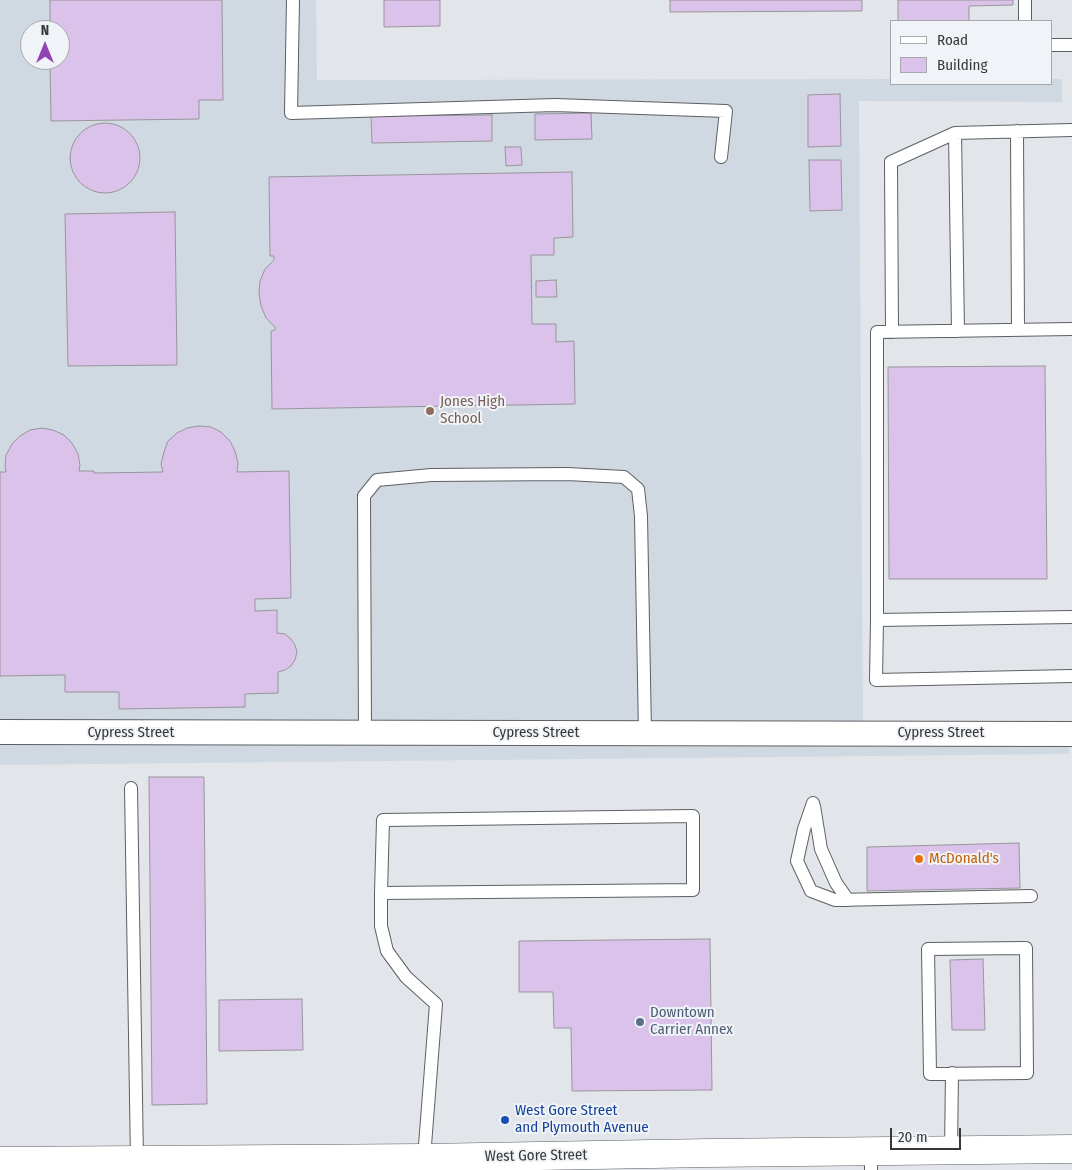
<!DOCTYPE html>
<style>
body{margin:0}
#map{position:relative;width:1072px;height:1170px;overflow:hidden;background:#e2e6ea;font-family:"Fira Sans Condensed",sans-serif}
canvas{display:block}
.legend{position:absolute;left:890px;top:20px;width:162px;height:65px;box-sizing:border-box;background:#f0f3f7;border:1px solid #a6a8ab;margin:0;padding:6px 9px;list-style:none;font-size:15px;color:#363839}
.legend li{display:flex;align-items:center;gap:10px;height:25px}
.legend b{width:25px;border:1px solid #a6a8ab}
.north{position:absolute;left:20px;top:20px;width:50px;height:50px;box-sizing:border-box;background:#f0f3f7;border:1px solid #a6a8ab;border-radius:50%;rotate:0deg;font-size:14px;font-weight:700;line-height:20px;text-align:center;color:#363839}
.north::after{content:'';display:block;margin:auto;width:18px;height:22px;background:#8f44b5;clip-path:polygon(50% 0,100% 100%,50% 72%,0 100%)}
.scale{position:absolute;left:890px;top:1128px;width:71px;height:22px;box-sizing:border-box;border:2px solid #363839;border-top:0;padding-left:6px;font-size:15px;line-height:18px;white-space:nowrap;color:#363839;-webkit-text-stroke:4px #f0f3f7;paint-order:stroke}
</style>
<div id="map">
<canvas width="1072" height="1170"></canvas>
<ul class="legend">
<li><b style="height:6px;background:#fff"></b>Road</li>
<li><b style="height:14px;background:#dac2ea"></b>Building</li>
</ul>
<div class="north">N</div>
<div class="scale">20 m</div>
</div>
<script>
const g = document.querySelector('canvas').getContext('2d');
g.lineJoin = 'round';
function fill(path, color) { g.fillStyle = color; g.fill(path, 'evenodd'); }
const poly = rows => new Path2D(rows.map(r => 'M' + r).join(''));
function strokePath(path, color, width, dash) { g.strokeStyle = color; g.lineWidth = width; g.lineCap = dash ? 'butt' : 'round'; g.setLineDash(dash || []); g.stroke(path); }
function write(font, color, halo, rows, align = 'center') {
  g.font = font + ' "Fira Sans Condensed",sans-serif'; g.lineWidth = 4; g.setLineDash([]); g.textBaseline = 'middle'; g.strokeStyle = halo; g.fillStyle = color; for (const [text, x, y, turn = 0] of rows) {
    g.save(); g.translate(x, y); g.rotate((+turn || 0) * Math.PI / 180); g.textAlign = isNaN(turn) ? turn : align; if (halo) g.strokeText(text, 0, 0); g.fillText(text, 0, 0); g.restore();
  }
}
const built = poly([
 [0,0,316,0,317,80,891,79,891,84,1051,84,1051,79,1062,79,1062,102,859,101,863,722,1068,721,1069,754,0,765],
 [30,30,60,30,60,60,30,60]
]);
const building = poly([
 [50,0,222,0,223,100,199,100,199,119,51,121,50,60,60,60,60,30,50,30,50,0],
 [384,0,440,0,440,26,384,27,384,0],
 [670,0,862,0,862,11,670,12,670,0],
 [898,0,1013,0,1013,5,969,6,969,21,898,21,898,0],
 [840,94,841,146,808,147,808,95,840,94],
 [591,113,592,139,535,140,535,114,591,113],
 [492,115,492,141,372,143,371,116,492,115],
 '70 158a35 35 0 1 1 70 0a35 35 0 1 1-70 0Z',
 [505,147,521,147,522,165,506,166,505,147],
 [809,160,841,160,842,210,810,211,809,160],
 [572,172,573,237,554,238,554,255,531,255,532,324,556,324,556,342,574,341,575,404,272,409,271,331,275,330,275,327,266,318,261,306,259,294,260,281,265,269,274,260,274,256,270,256,269,177,572,172],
 [175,212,177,365,68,366,65,214,175,212],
 [556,280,557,297,536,297,536,281,556,280],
 [1045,366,1047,579,889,579,888,367,1045,366],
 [199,426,211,427,221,432,230,441,235,451,238,463,237,472,289,471,291,598,255,599,255,611,277,610,277,633,285,634,291,639,295,645,297,652,295,660,291,666,285,670,278,672,278,693,245,694,245,707,119,709,119,692,65,692,65,675,0,676,0,472,6,472,5,466,6,455,12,444,20,436,30,430,42,428,53,430,64,435,72,443,78,454,80,465,79,471,94,471,94,473,163,472,161,464,164,452,168,441,177,433,187,428,199,426],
 [149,777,204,777,207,1104,152,1105,149,777],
 [1019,843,1020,888,867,891,867,847,1019,843],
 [710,939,712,1090,572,1091,571,1028,554,1028,553,992,519,992,519,941,710,939],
 [983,959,985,1030,952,1030,950,960,983,959],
 [302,999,303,1050,219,1051,219,1000,302,999]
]);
const service = poly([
 [293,0,291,113,555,105,726,111,721,157],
 [1025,0,1025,21],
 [1051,45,1072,45],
 [1017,131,1018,330],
 [1072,329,877,332,877,620,1072,617],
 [958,331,955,133,1072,130],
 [892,332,891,162,955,133],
 [877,620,876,680,1072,676],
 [365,733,364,496,377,480,431,475,567,474,624,477,638,489,641,516,645,733],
 [131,788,137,1160],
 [813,803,804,829,797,861,811,891,835,900,1031,896],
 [814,806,821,849,836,883,848,900],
 [381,893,693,890,693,816,383,820,381,893,381,926,387,951,406,977,436,1004,424,1158],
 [1026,948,1027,1073,930,1074,928,949,1026,948],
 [951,1150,952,1073],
 [871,1151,871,1170]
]);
const minor = poly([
 [0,732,1072,734]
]);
const tertiary = poly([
 [0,1161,424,1158,709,1153,1072,1149]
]);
const markers = [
 [430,411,5,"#8d6e63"],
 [919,859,5,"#e8710a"],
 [640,1022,5,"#5c6f8a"],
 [505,1120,5,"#1a4fb4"]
];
const educationNames = [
 ["Jones High",440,402],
 ["School",440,419]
];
const streetNames = [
 ["Cypress Street",131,733],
 ["Cypress Street",536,733],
 ["Cypress Street",941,733],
 ["West Gore Street",536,1156,-1]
];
const foodNames = [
 ["McDonald's",929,859]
];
const serviceNames = [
 ["Downtown",650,1013],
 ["Carrier Annex",650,1030]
];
const transitNames = [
 ["West Gore Street",515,1111],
 ["and Plymouth Avenue",515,1128]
];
fill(built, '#d0d9e2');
fill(building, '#dac2ea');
strokePath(building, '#98969a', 1);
strokePath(service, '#5c5f63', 14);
strokePath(minor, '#5c5f63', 26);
strokePath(tertiary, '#5c5f63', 29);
strokePath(service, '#fff', 12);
strokePath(minor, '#fff', 24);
strokePath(tertiary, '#fff', 28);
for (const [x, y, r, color] of markers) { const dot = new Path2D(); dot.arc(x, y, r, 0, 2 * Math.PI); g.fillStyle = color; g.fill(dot); strokePath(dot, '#f0f3f7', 2); }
write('15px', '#785e54', '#f0f3f7', educationNames, 'left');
write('15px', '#363839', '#f0f3f7', streetNames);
write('15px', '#c56008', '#f0f3f7', foodNames, 'left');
write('15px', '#4e5e75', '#f0f3f7', serviceNames, 'left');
write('15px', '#164399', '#f0f3f7', transitNames, 'left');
</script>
